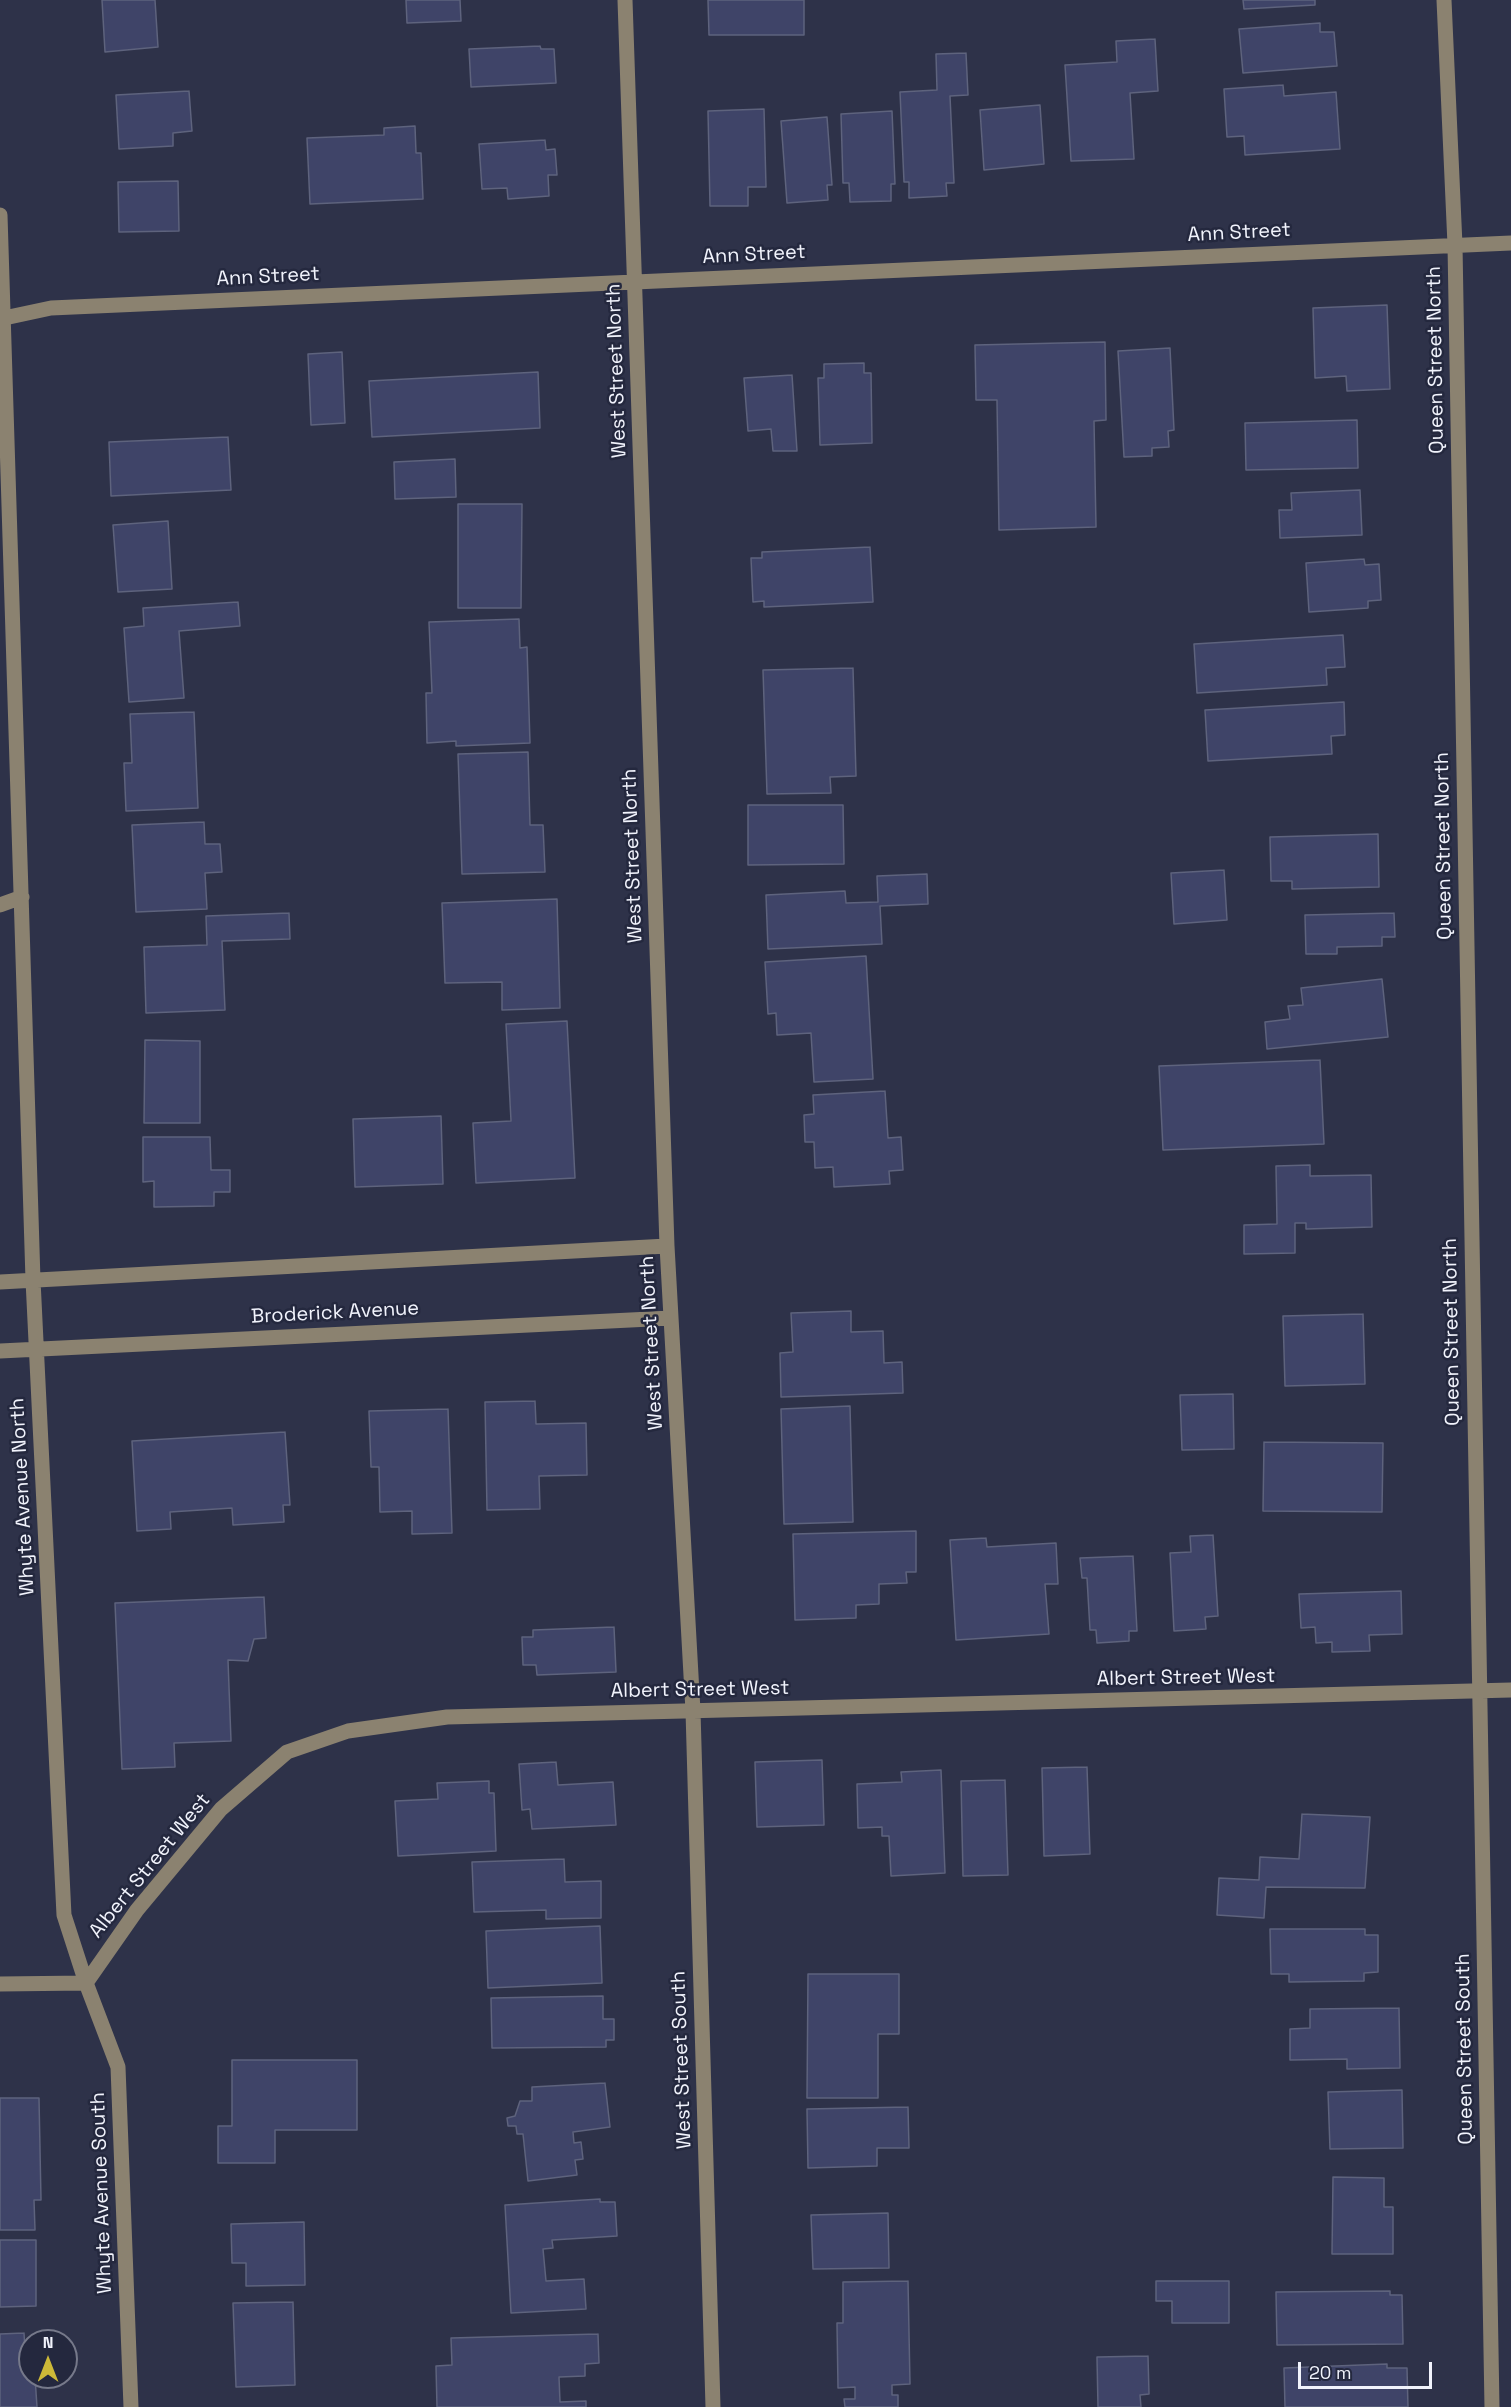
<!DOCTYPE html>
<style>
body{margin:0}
#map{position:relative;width:1511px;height:2407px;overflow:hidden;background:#2e3249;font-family:"Space Grotesk",sans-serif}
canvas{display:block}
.north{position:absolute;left:18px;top:2329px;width:60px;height:60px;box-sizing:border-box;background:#24283e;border:2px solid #76798a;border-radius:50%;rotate:0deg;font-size:16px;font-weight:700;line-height:24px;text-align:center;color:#f1f3fc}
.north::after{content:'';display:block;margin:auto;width:21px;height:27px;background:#cdb938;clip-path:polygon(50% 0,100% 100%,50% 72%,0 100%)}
.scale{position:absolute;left:1298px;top:2362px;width:134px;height:27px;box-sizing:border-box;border:3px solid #f1f3fc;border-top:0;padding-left:8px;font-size:18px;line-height:21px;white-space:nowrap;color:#f1f3fc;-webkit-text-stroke:4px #24283e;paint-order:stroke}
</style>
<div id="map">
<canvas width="1511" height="2407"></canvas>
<div class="north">N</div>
<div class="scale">20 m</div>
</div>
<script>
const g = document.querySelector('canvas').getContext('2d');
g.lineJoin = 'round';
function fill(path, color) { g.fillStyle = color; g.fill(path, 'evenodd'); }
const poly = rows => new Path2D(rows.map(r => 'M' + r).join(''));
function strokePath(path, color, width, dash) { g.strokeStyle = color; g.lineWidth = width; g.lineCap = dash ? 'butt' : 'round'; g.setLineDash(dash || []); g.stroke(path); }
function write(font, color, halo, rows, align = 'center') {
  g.font = font + ' "Space Grotesk",sans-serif'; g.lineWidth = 5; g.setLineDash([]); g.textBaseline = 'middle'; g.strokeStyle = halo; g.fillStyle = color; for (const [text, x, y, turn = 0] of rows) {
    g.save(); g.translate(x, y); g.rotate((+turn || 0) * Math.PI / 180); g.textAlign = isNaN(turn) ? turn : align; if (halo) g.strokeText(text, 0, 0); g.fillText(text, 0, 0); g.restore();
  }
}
const building = poly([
 [102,0,155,0,158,47,105,52,102,0],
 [406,0,460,0,461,21,407,23,406,0],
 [708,0,804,0,804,35,709,35,708,0],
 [1243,0,1315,0,1315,5,1244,9,1243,0],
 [1320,23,1320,32,1334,32,1337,66,1243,73,1239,29,1320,23],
 [1155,39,1158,91,1130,93,1134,159,1071,161,1065,65,1117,62,1116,41,1155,39],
 [540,46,541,49,554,49,556,83,471,87,469,49,540,46],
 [966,53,968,95,950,96,954,183,946,183,947,196,909,198,909,182,904,182,900,92,937,90,936,54,966,53],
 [1283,85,1284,96,1336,92,1340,149,1245,155,1244,136,1227,137,1224,89,1283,85],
 [189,91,192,131,173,133,173,146,119,149,116,95,189,91],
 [1040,105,1044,164,984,170,980,110,1040,105],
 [764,109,766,187,748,187,748,206,710,206,708,111,764,109],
 [892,111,895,184,891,184,891,201,850,202,849,183,843,183,841,114,892,111],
 [827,117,832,185,827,185,828,200,787,203,781,121,827,117],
 [415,126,416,153,421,153,423,199,310,204,307,138,384,135,384,128,415,126],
 [545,140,546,150,555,149,557,175,548,175,549,196,508,199,507,188,482,189,479,144,545,140],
 [178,181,179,231,119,232,118,182,178,181],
 [1387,305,1390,389,1347,391,1346,376,1315,378,1313,308,1387,305],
 [1105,342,1106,420,1094,421,1096,527,999,530,997,400,976,400,975,345,1105,342],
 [1170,348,1174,430,1168,431,1169,447,1152,448,1152,456,1124,457,1118,351,1170,348],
 [342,352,345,423,311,425,308,354,342,352],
 [864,363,864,373,871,373,872,443,820,445,818,378,824,378,824,364,864,363],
 [538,372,540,428,372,437,369,381,538,372],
 [792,375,797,451,773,451,771,429,748,431,744,378,792,375],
 [1357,420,1358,468,1246,470,1245,423,1357,420],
 [228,437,231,490,111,496,109,442,228,437],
 [455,459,456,497,395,499,394,462,455,459],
 [1360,490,1362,535,1280,538,1279,510,1292,510,1291,493,1360,490],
 [458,504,522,504,521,608,458,608,458,504],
 [168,521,172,589,118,592,113,525,168,521],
 [870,547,873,602,764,607,764,601,753,602,751,558,762,558,762,552,870,547],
 [1364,559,1365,565,1379,564,1381,600,1368,601,1368,608,1309,612,1306,563,1364,559],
 [238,602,240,626,179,631,184,698,129,702,124,628,144,626,143,608,238,602],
 [519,619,520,648,527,647,530,743,456,746,456,741,427,743,426,693,432,693,429,622,519,619],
 [1343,635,1345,667,1326,668,1327,685,1197,693,1194,644,1343,635],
 [853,668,856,776,830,777,831,793,767,794,763,670,853,668],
 [1344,702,1345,735,1331,736,1332,754,1208,761,1205,710,1344,702],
 [194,712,198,808,126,811,124,763,132,763,130,714,194,712],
 [528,752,530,825,543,825,545,872,462,874,458,754,528,752],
 [748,805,843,805,844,864,748,865,748,805],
 [204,822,205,844,220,844,222,872,205,873,207,909,136,912,132,825,204,822],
 [1378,834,1379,887,1292,889,1292,881,1271,881,1270,837,1378,834],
 [1224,870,1227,920,1174,924,1171,873,1224,870],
 [927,874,928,904,880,906,882,944,768,949,766,895,845,891,846,903,878,902,877,876,927,874],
 [557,899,560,1008,502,1010,502,982,445,983,442,903,557,899],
 [289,913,290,939,222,941,225,1010,146,1013,144,947,207,945,206,916,289,913],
 [1394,913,1395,937,1382,937,1382,946,1337,947,1337,954,1306,954,1305,915,1394,913],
 [866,956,873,1079,814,1082,811,1033,777,1035,776,1013,768,1014,765,962,866,956],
 [1382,979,1388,1037,1267,1049,1265,1022,1290,1019,1288,1006,1303,1005,1301,988,1382,979],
 [567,1021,575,1178,476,1183,473,1123,511,1121,506,1024,567,1021],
 [145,1040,200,1041,200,1123,144,1123,145,1040],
 [1320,1060,1324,1144,1163,1150,1159,1066,1320,1060],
 [885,1091,888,1138,901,1137,903,1170,889,1171,890,1184,834,1187,833,1167,815,1168,814,1142,805,1142,804,1115,814,1114,813,1095,885,1091],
 [441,1116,443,1184,355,1187,353,1119,441,1116],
 [143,1137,210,1137,211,1170,230,1170,230,1192,214,1192,214,1206,154,1207,154,1181,143,1182,143,1137],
 [1310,1165,1310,1176,1371,1175,1372,1227,1306,1229,1306,1223,1295,1223,1295,1253,1244,1254,1244,1225,1277,1224,1276,1166,1310,1165],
 [851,1311,851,1332,883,1331,884,1363,902,1362,903,1393,781,1397,780,1353,793,1352,791,1313,851,1311],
 [1363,1314,1365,1384,1285,1386,1283,1316,1363,1314],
 [1233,1394,1234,1449,1182,1450,1180,1395,1233,1394],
 [535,1401,536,1424,586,1423,587,1475,539,1476,540,1509,487,1510,485,1402,535,1401],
 [850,1406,853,1522,784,1524,781,1409,850,1406],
 [448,1409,452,1533,412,1534,412,1511,380,1512,379,1467,371,1467,369,1411,448,1409],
 [285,1432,290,1505,283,1505,284,1522,233,1525,232,1508,170,1512,171,1529,137,1531,132,1441,285,1432],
 [1264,1442,1383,1443,1382,1512,1263,1511,1264,1442],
 [916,1531,916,1572,906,1572,907,1583,879,1584,879,1604,856,1605,856,1618,795,1620,793,1534,916,1531],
 [1213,1535,1218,1616,1205,1617,1206,1629,1174,1631,1170,1553,1191,1552,1190,1536,1213,1535],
 [986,1538,987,1547,1056,1543,1058,1584,1045,1584,1049,1634,956,1640,950,1540,986,1538],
 [1133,1556,1137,1631,1129,1631,1129,1641,1097,1643,1096,1630,1090,1630,1087,1578,1082,1578,1080,1558,1133,1556],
 [1401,1591,1402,1634,1369,1635,1370,1651,1332,1652,1332,1642,1316,1643,1315,1627,1301,1628,1299,1594,1401,1591],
 [264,1597,266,1638,254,1639,248,1661,228,1660,231,1741,174,1743,175,1767,122,1769,115,1603,264,1597],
 [614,1627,616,1672,537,1675,536,1665,523,1665,522,1637,533,1637,533,1630,614,1627],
 [822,1760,824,1825,757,1827,755,1762,822,1760],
 [556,1762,558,1785,613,1782,616,1825,532,1829,530,1809,522,1810,519,1764,556,1762],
 [1087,1767,1090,1854,1044,1856,1042,1768,1087,1767],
 [941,1770,945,1873,891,1876,889,1836,882,1836,882,1827,858,1828,857,1784,902,1782,901,1772,941,1770],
 [1005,1780,1008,1875,963,1876,961,1781,1005,1780],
 [489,1781,489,1793,494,1793,496,1851,398,1856,395,1801,438,1799,437,1783,489,1781],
 [1302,1814,1370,1817,1365,1888,1266,1887,1264,1918,1217,1915,1219,1878,1259,1880,1260,1857,1299,1859,1302,1814],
 [564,1859,565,1882,601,1881,601,1918,546,1919,546,1910,474,1912,472,1862,564,1859],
 [600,1926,602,1983,488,1988,486,1931,600,1926],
 [1270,1929,1365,1929,1365,1935,1378,1935,1378,1972,1364,1973,1364,1981,1289,1982,1289,1974,1271,1974,1270,1929],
 [808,1974,899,1974,899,2034,878,2034,878,2098,807,2098,808,1974],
 [603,1996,603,2019,614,2019,614,2040,606,2040,606,2047,492,2048,491,1998,603,1996],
 [1399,2008,1400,2068,1347,2069,1347,2059,1290,2060,1290,2029,1310,2028,1310,2009,1399,2008],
 [232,2060,357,2060,357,2130,275,2130,275,2163,218,2163,218,2126,232,2126,232,2060],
 [605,2083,610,2127,573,2132,574,2143,581,2142,583,2159,575,2160,577,2175,528,2181,523,2134,517,2134,516,2126,508,2126,507,2118,515,2116,520,2101,532,2101,532,2087,605,2083],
 [1402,2090,1403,2148,1330,2149,1328,2092,1402,2090],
 [0,2098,39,2098,41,2200,34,2200,35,2230,0,2230,0,2098],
 [908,2107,909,2148,877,2148,877,2166,808,2168,807,2109,908,2107],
 [1333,2177,1384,2178,1384,2207,1393,2207,1393,2254,1332,2254,1333,2177],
 [600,2199,600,2202,615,2202,617,2236,552,2240,553,2248,543,2249,546,2281,584,2279,586,2309,511,2313,505,2205,600,2199],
 [888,2213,889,2268,813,2269,811,2215,888,2213],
 [304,2222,305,2285,246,2286,246,2263,232,2263,231,2224,304,2222],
 [0,2240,36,2240,36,2306,0,2307,0,2240],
 [908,2281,910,2384,892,2385,892,2395,898,2395,898,2407,845,2407,844,2399,855,2399,855,2387,838,2388,837,2323,843,2323,843,2282,908,2281],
 [1156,2281,1229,2281,1229,2323,1172,2323,1172,2301,1156,2301,1156,2281],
 [1390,2291,1390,2295,1402,2295,1403,2344,1277,2345,1276,2292,1390,2291],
 [293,2302,295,2385,236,2387,233,2303,293,2302],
 [24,2333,26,2366,30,2366,30,2377,35,2377,37,2407,0,2407,0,2334,24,2333],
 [598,2334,599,2363,585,2364,585,2376,559,2377,560,2402,586,2401,586,2407,437,2407,436,2366,452,2365,451,2338,598,2334],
 [1148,2356,1149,2394,1140,2395,1141,2407,1098,2407,1097,2357,1148,2356],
 [1387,2364,1387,2368,1407,2368,1408,2407,1285,2407,1284,2368,1387,2364]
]);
const minor = poly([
 [625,0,667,1246,693,1711,713,2407],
 [1444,0,1455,245,1492,2407],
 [0,215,33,1280,64,1915,86,1983,118,2067,131,2407],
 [0,319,51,308,1511,243],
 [0,905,22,897],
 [0,1282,667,1246],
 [0,1351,671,1318],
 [86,1983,137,1910,221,1809,287,1752,348,1731,447,1717,1511,1690],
 [0,1984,86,1983]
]);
const streetNames = [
 ["Ann Street",1239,233,-3],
 ["Ann Street",754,255,-3],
 ["Ann Street",268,277,-3],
 ["Queen Street North",1436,360,-91],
 ["West Street North",617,371,-92],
 ["Queen Street North",1444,846,-91],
 ["West Street North",633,856,-92],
 ["Broderick Avenue",335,1313,-3],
 ["Queen Street North",1452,1332,-91],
 ["West Street North",652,1343,-93],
 ["Whyte Avenue North",23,1497,-93],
 ["Albert Street West",1186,1678,-1],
 ["Albert Street West",700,1690,-1],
 ["Albert Street West",150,1866,-51],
 ["Queen Street South",1465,2049,-91],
 ["West Street South",682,2060,-92],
 ["Whyte Avenue South",102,2193,-92]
];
fill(building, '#3f4468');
strokePath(building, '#5e637d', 1.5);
strokePath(minor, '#8b8270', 15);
write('20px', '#f1f3fc', '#24283e', streetNames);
</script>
